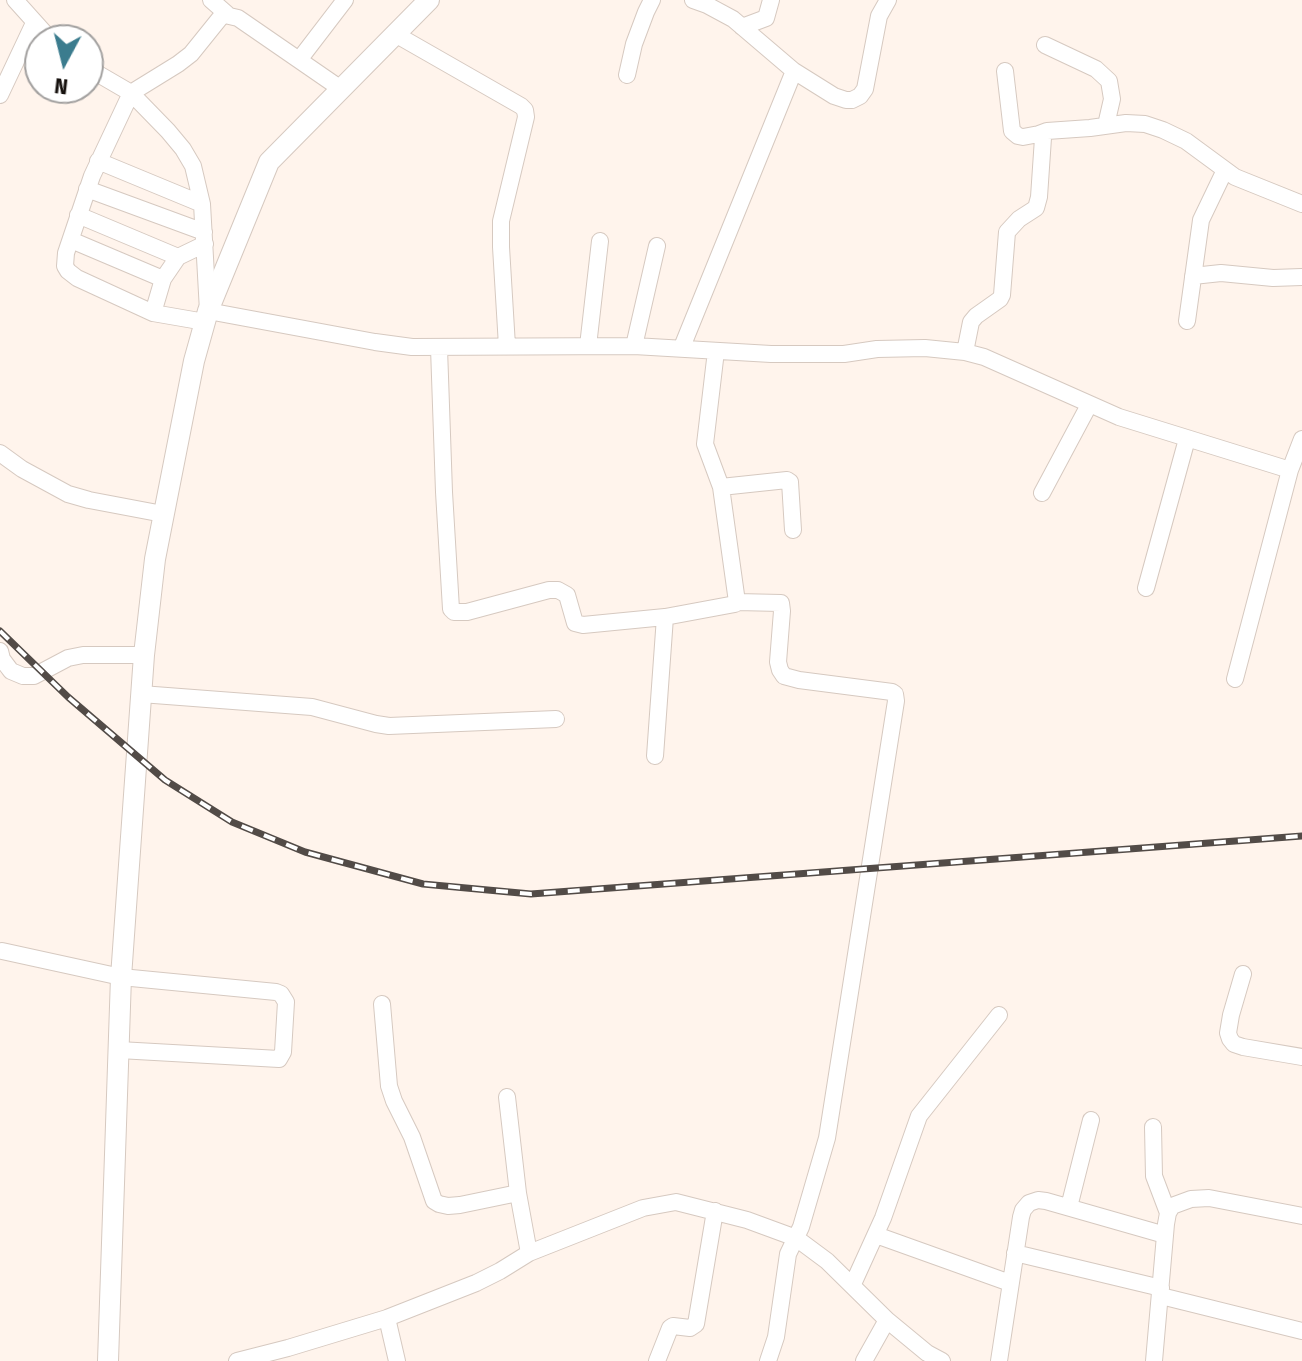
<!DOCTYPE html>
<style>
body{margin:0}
#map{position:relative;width:1302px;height:1361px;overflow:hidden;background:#fff4ec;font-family:"Fira Sans Condensed",sans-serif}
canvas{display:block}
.north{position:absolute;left:24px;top:24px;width:80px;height:80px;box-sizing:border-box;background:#fff;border:2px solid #a2a09f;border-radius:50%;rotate:187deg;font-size:22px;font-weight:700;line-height:32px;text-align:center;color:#16110e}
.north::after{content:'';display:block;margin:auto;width:28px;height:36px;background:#3b7c8e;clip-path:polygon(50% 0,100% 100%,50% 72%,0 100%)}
</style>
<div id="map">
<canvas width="1302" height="1361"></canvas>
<div class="north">N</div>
</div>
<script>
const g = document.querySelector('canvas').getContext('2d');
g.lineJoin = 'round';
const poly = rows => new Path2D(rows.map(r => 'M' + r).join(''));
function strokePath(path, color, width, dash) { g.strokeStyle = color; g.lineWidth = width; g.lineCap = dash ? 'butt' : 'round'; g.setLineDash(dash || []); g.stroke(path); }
const minor = poly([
 [15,0,51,40],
 [211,0,227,14,225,15],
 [693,0,707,5,733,19,794,71,834,96,846,100,852,100,860,96,865,89,879,16,888,0],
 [742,27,766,18,771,0],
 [395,34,521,106,525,110,526,117,501,221,501,247,507,346],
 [1045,45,1096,69,1109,81,1112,99,1106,125],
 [299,60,345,0],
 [88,68,131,93,168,131,183,149,193,166,202,204,208,311,375,342,412,347,634,346,771,354,844,354,877,349,925,348,965,352,984,357,1119,417,1290,470],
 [627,75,634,44,646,12,652,0],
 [0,95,34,23],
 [1039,134,1047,131,1090,128,1126,123,1145,124,1163,130,1186,141,1235,177,1302,204],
 [98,161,202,204],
 [87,189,204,232],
 [78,215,178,257],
 [71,240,163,279],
 [1193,276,1221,273,1273,278,1302,277],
 [153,313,163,279,178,257,205,244],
 [1187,321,1201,220,1225,170],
 [205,322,153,313,77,278,68,271,65,266,66,253,92,176,131,93,178,64,191,54,220,18,225,15,238,18,341,89],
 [588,346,600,241],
 [634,346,657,246],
 [682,347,794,71],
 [439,348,444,492,451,609,454,612,467,612,549,590,558,590,567,595,575,623,583,625,665,617,735,604,737,602,721,487,705,444,716,351],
 [965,352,971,322,976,316,1000,299,1002,295,1007,232,1019,219,1036,208,1039,197,1043,138,1039,134,1023,137,1018,136,1012,131,1005,71],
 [0,453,22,469,68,494,89,500,163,514],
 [721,487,787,480,790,482,793,530],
 [1042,493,1089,405],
 [1146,588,1187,439],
 [737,602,781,603,782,611,778,662,780,670,784,676,799,680,892,692,895,694,896,701,827,1138,801,1227,788,1254,776,1337,768,1361],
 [0,651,2,659,11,671,23,676,34,676,68,658,83,655,144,655],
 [1235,679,1290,470,1302,439],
 [141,694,312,707,376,724,389,726,556,719],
 [655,756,665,617],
 [2,951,121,977,276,992,281,994,286,1002,283,1052,279,1059,119,1050],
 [1243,974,1231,1015,1228,1033,1230,1039,1234,1044,1243,1047,1302,1057],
 [382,1004,389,1086,394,1101,412,1137,434,1201,439,1204,448,1206,460,1205,518,1193],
 [507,1097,518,1193,529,1253],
 [1153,1127,1154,1176,1168,1213],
 [1069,1207,1091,1120],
 [876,1235,1010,1283],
 [1015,1253,1161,1288],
 [853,1284,883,1218,919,1116,999,1015],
 [1161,1296,1302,1331],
 [387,1318,397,1361],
 [237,1361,288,1348,387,1318,476,1283,500,1271,529,1253,643,1208,676,1202,747,1220,796,1238,827,1261,887,1320,927,1353,942,1361],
 [657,1361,670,1328,673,1326,690,1328,696,1324,715,1211],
 [864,1361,887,1320],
 [999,1361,1021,1217,1023,1210,1029,1203,1038,1200,1046,1201,1165,1235],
 [1154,1361,1166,1224,1168,1213,1172,1206,1191,1199,1209,1198,1302,1216]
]);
const major = poly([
 [108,1361,121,977,144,655,155,559,194,361,208,311,269,162,429,0]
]);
const rail = poly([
 [0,631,68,697,165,780,232,822,305,852,423,884,531,894,1302,836]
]);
strokePath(minor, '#d6c9c0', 18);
strokePath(major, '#d6c9c0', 22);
strokePath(minor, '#fff', 16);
strokePath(major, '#fff', 20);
strokePath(rail, '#524b47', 7);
strokePath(rail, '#fff', 4, [12]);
</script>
